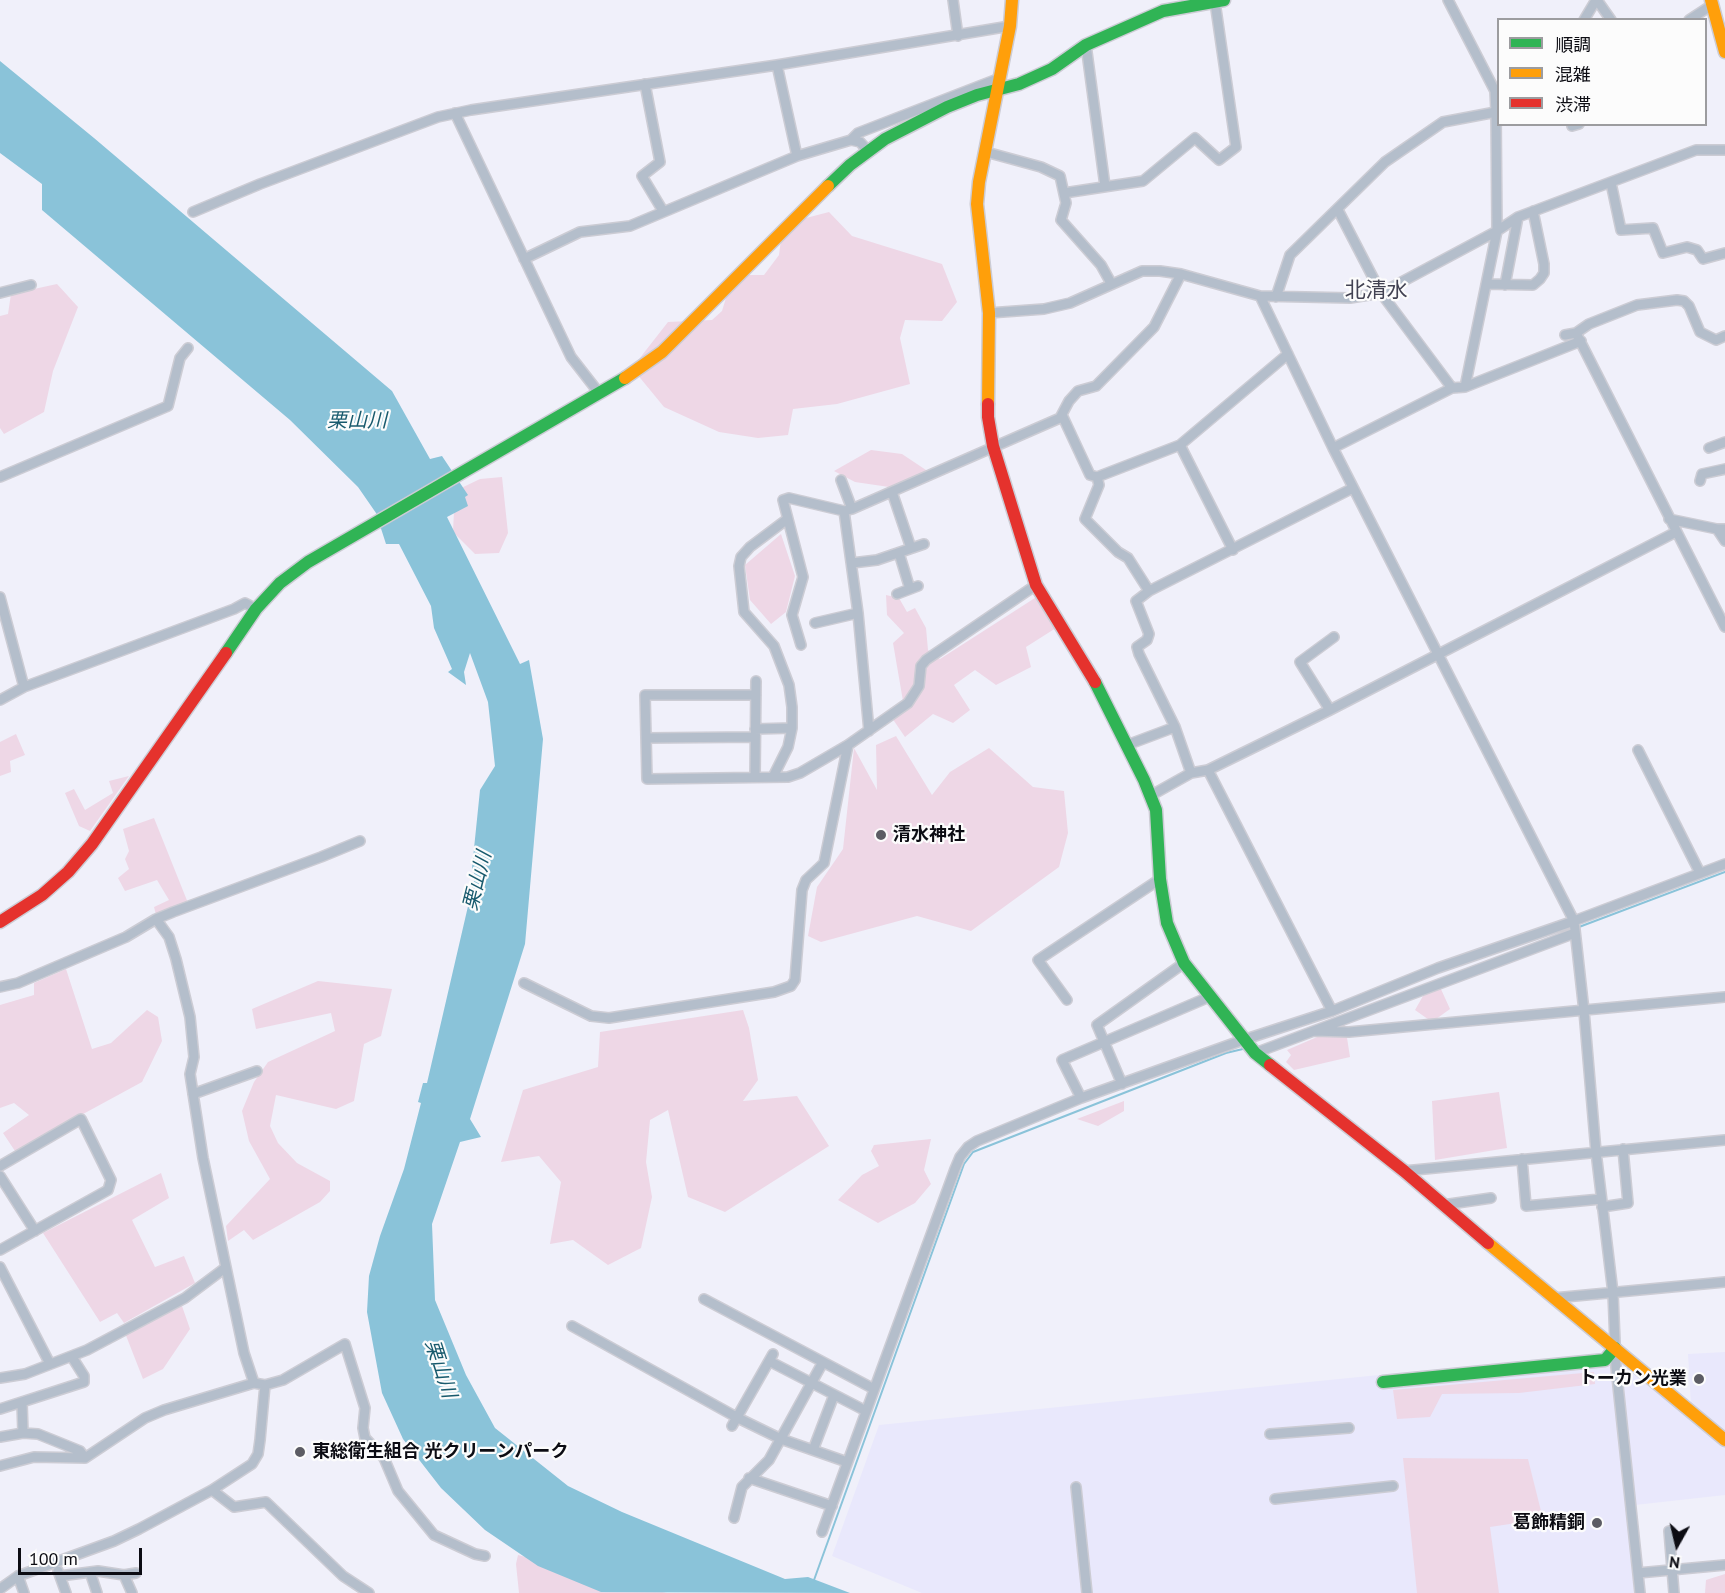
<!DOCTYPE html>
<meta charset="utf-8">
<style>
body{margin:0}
#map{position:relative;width:1725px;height:1593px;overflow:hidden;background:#f0f0fa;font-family:"PT Sans","Noto Sans JP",sans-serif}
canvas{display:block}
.legend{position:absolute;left:1497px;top:18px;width:210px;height:108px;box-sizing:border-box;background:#fcfcfc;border:2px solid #9c9c9f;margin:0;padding:8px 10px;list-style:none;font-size:18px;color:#0c0c13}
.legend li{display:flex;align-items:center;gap:12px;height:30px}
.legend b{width:30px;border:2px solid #9c9c9f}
.north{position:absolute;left:1647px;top:1515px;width:60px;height:60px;-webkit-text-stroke:4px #fcfcfc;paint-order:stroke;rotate:188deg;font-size:16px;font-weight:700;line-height:24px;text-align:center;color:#0c0c13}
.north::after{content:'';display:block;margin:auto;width:21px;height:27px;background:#0c0c13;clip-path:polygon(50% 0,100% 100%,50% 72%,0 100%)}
.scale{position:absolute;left:18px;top:1548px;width:124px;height:27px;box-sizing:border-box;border:3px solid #0c0c13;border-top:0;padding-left:8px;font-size:18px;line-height:21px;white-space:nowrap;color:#0c0c13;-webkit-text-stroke:4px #fcfcfc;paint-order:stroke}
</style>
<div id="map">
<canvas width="1725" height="1593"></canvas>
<ul class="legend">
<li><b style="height:8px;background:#30b455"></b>順調</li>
<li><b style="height:8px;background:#ff9f0a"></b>混雑</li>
<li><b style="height:8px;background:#e5322d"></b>渋滞</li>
</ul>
<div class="north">N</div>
<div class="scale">100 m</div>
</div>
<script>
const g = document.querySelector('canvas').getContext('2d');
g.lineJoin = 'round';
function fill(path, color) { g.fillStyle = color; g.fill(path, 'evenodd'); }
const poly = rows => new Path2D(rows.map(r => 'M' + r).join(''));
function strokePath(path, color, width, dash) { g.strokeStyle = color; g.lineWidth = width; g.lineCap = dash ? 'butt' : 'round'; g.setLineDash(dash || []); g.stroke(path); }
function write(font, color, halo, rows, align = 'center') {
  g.font = font + ' "PT Sans","Noto Sans JP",sans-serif'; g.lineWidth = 4.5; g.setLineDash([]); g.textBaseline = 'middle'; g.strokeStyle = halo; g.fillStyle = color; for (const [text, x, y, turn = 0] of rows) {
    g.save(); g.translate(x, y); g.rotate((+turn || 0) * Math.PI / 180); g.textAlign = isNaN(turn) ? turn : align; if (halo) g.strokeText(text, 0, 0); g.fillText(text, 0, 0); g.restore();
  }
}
const built = poly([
 [1609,1352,1674,1406,1691,1405,1688,1354,1725,1352,1725,1495,1626,1506,1634,1593,922,1593,832,1556,879,1425]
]);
const green = poly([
 [829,212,852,236,942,264,957,302,942,321,905,320,900,338,910,384,837,404,793,409,788,435,758,438,719,432,664,407,632,368,668,322,712,320,722,311,733,275,764,275,779,255,783,224],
 [57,284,78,307,53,371,44,412,4,434,0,428,0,316,8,314,11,294],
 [871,450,902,454,929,472,889,487,855,482,834,471],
 [502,477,508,533,499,553,475,554,453,532,455,491,480,479],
 [781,534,795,576,786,612,771,624,750,600,745,565],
 [886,595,899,598,907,612,915,608,926,628,928,650,940,659,1038,596,1056,628,1026,647,1031,667,996,685,975,670,954,685,970,710,953,723,933,714,905,737,892,718,903,701,893,643,904,633,887,615],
 [16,734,25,755,10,761,11,772,0,776,0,742],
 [896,736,932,795,950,772,989,748,1033,787,1064,791,1068,833,1059,867,971,931,917,916,821,942,808,936,817,887,843,849,854,748,877,790,876,745],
 [129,776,90,831,79,826,65,793,74,789,85,810,113,793,109,781],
 [154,818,188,903,156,915,154,907,169,900,157,880,125,891,118,878,129,869,125,859,129,851,123,829],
 [66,969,92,1049,111,1043,147,1010,158,1017,162,1041,142,1082,15,1151,3,1133,29,1115,14,1103,0,1108,0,1005,34,995,34,983],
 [318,981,392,989,381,1036,364,1044,354,1101,336,1109,276,1095,270,1126,278,1143,297,1163,330,1181,330,1191,320,1202,253,1240,244,1230,228,1241,226,1226,270,1179,249,1141,242,1111,254,1082,268,1062,335,1031,331,1013,256,1029,252,1009],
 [1440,987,1450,1009,1432,1022,1415,1010,1423,996],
 [743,1010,749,1028,758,1080,743,1101,797,1096,829,1146,725,1212,688,1197,668,1110,650,1120,646,1162,652,1197,641,1248,608,1265,573,1240,550,1244,561,1182,539,1156,501,1162,523,1090,598,1067,600,1032],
 [1345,1025,1350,1057,1294,1070,1286,1062,1291,1055,1287,1050],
 [1499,1092,1507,1148,1435,1160,1432,1101],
 [1124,1101,1124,1111,1098,1126,1077,1119],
 [931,1139,924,1170,931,1184,915,1203,878,1223,838,1200,862,1175,879,1166,871,1151,874,1145],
 [161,1173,169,1198,132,1220,155,1267,184,1256,195,1283,124,1323,117,1313,100,1322,43,1233],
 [182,1306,190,1329,163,1369,143,1379,125,1333],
 [1594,1372,1595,1384,1519,1393,1442,1394,1430,1417,1397,1419,1393,1390],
 [1403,1458,1528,1459,1543,1519,1490,1527,1499,1593,1417,1593],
 [518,1555,623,1582,667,1593,519,1593,516,1564],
 [1725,1574,1725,1593,1705,1593,1706,1580]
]);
const water = poly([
 [0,61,94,138,392,391,430,459,442,456,468,495,465,497,468,506,447,517,520,664,529,660,543,739,525,944,470,1119,481,1137,460,1142,432,1224,435,1300,466,1375,495,1428,568,1486,622,1512,785,1579,808,1577,850,1593,601,1592,538,1566,485,1530,441,1488,403,1439,382,1393,367,1312,369,1276,380,1236,404,1169,421,1103,418,1102,423,1083,427,1083,475,876,472,868,480,790,495,766,488,702,470,653,464,672,466,685,448,672,452,669,434,628,431,606,399,544,386,544,376,513,358,487,290,420,42,210,42,184,0,153]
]);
const stream = poly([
 [1579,927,1725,872],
 [814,1580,964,1164,973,1152,1226,1053,1247,1048]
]);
const street = poly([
 [953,0,958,36],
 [1448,0,1495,91,1496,112,1497,231,1465,387],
 [1597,0,1611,20],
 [1584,20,1596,0],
 [1689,20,1712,5],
 [1086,45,1105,186],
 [777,65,797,156],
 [645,84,660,162,642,176,663,211],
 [455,113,571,357,599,393],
 [1572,126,1579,124],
 [851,140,860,142,868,151],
 [986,152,1041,167,1060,176,1066,203,1061,220,1101,265,1111,283],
 [1611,183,1621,230,1653,228,1663,253,1687,247,1697,250,1703,259,1725,253],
 [1064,193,1143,181,1195,138,1219,160,1236,147,1215,2],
 [1338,210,1381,293,1452,388],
 [193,212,260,184,438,117,471,110,777,65,1010,26],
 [524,259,580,232,630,226,797,156,851,140,858,133,1000,78],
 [1486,284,1533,285,1540,279,1544,273,1544,264,1533,211],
 [1505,285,1518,217],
 [0,293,31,285],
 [1260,296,1333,448,1574,921,1584,1011,1596,1152,1613,1293,1616,1367,1640,1593],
 [1276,297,1290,255,1385,162,1443,122,1496,112],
 [989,313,1044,309,1070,303,1142,271,1160,271,1181,274,1260,296,1350,298,1381,293,1497,231,1518,217,1696,150,1725,150],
 [1576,333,1725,627],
 [1565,335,1576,333,1589,324,1637,305,1677,300,1684,301,1689,306,1700,332,1716,340,1725,336],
 [1062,415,1090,475,1097,477,1180,445,1233,550],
 [1180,445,1288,354],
 [1333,448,1452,388,1465,387,1581,341],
 [1709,448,1725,442],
 [0,477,168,406,180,358,188,348],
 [1097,477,1099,485,1085,519,1118,552,1128,558,1149,591],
 [841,480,852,509],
 [1700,481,1702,474,1725,469],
 [892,492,911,548],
 [844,511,858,613,869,731],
 [1669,519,1717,529,1725,529],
 [1717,529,1725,541],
 [899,553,910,589],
 [852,563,877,560,924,544],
 [897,594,918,586],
 [0,597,24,687],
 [815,623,858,613],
 [801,645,792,615,803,577,783,500,789,498,844,511,852,509,1060,418,1069,401,1078,391,1096,386,1154,327,1181,274],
 [756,695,645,695,647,779,788,777,800,773,848,745,908,703,919,686,921,666,926,660,1036,585],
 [0,700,24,687,234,609,245,603,256,609],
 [1330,710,1300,662,1334,637],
 [755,729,792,728],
 [647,738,755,737],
 [1127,745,1175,727],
 [1638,750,1700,873],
 [1208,770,1332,1011],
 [1191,773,1175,727,1139,654,1137,647,1147,640,1149,634,1136,601,1149,591,1353,488],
 [755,777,756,681],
 [773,777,788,747,792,728,792,707,789,685,774,646,744,612,739,566,741,557,750,547,786,520],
 [1150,796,1191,773,1208,770,1330,710,1676,532],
 [156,919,169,937,176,959,190,1017,194,1057,190,1074,203,1158,244,1353,254,1383],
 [524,983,591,1016,609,1018,774,992,791,986,795,980,802,890,806,880,824,863,848,745],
 [0,987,18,983,126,937,156,919,173,912,321,857,360,841],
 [1067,1000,1038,960,1160,879],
 [1314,1031,1349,1032,1725,997],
 [1255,1053,1575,933],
 [1122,1084,1097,1025,1184,963],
 [193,1094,257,1071],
 [1081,1098,1062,1060,1209,997],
 [1522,1159,1526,1206,1601,1199],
 [0,1166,81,1119,111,1180,108,1190,0,1250],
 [1404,1171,1725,1140],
 [0,1176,35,1231],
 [1443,1205,1491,1198],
 [1602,1207,1628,1203,1623,1149],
 [0,1267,50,1364],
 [1554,1298,1725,1282],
 [704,1299,874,1389],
 [572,1326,738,1418,781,1439,847,1462],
 [769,1361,866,1411],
 [0,1378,25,1374,87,1350,185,1298,225,1268],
 [22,1403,23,1433],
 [0,1409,84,1382,84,1376,72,1357],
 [732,1426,773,1354],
 [1270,1434,1349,1428],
 [0,1437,23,1433,38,1434,80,1451,85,1458],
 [813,1450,834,1395],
 [0,1466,34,1457,85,1458,145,1418,164,1410,254,1383,265,1385,283,1380,345,1344,365,1408,363,1428,365,1438,384,1458,398,1491,434,1535,475,1554,485,1556],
 [749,1478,832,1506],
 [1076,1487,1087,1593],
 [212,1490,234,1507,266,1502,343,1576,369,1593],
 [1275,1499,1393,1486],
 [734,1518,742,1487,769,1460,823,1362],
 [1669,1531,1674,1593],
 [822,1532,955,1169,960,1157,968,1147,977,1141,1081,1098,1243,1040,1332,1011,1438,968,1574,921,1725,864],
 [58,1571,66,1593],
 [90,1572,97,1593],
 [1638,1573,1725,1565],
 [124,1575,132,1593],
 [18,1576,24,1593],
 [60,1576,98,1571,124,1575,136,1573],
 [0,1589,18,1576,114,1541,139,1529,212,1490,252,1464,258,1454,260,1440,265,1385]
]);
const fast = poly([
 [828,186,850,165,885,139,947,107,977,95,1019,84,1052,69,1086,45,1163,11,1224,0],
 [226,653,256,609,280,583,308,562,625,378],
 [1095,682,1144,780,1156,810,1160,879,1167,923,1184,963,1255,1053,1270,1065],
 [1383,1382,1605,1360,1615,1348]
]);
const slow = poly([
 [1711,0,1725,52],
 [625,378,662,352,828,186],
 [988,404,989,313,977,204,979,182,1010,26,1012,0],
 [1488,1243,1725,1440]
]);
const jam = poly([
 [988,404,988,417,993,446,1036,585,1095,682],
 [0,922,42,895,68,872,92,844,226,653],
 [1270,1065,1404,1171,1488,1243]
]);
const markers = [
 [881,835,6,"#5c5c64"],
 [1699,1379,6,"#5c5c64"],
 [300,1452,6,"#5c5c64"],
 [1597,1523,6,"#5c5c64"]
];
const poiNames = [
 ["清水神社",893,835],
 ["トーカン光業",1687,1379,"right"],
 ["東総衛生組合 光クリーンパーク",312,1452],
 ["葛飾精銅",1585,1523,"right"]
];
const waterNames = [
 ["栗山川",357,421],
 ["栗山川",478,881,-76],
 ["栗山川",440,1369,72]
];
const quarterNames = [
 ["北清水",1376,291]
];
fill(built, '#e9e8fc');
fill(green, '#eed7e6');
fill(water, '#8ac3d9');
strokePath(stream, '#8ac3d9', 2);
strokePath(street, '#ccccd4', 12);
strokePath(fast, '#ccccd4', 15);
strokePath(slow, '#ccccd4', 15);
strokePath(jam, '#ccccd4', 15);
strokePath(street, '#b4becb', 9);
strokePath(fast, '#30b455', 12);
strokePath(slow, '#ff9f0a', 12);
strokePath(jam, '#e5322d', 12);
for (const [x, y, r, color] of markers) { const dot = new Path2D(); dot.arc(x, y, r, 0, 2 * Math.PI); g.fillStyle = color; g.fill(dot); strokePath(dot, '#fcfcfc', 2); }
write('bold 18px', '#0c0c13', '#fcfcfc', poiNames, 'left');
write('italic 20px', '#185a6d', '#fcfcfc', waterNames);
write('21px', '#424252', '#fcfcfc', quarterNames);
</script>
